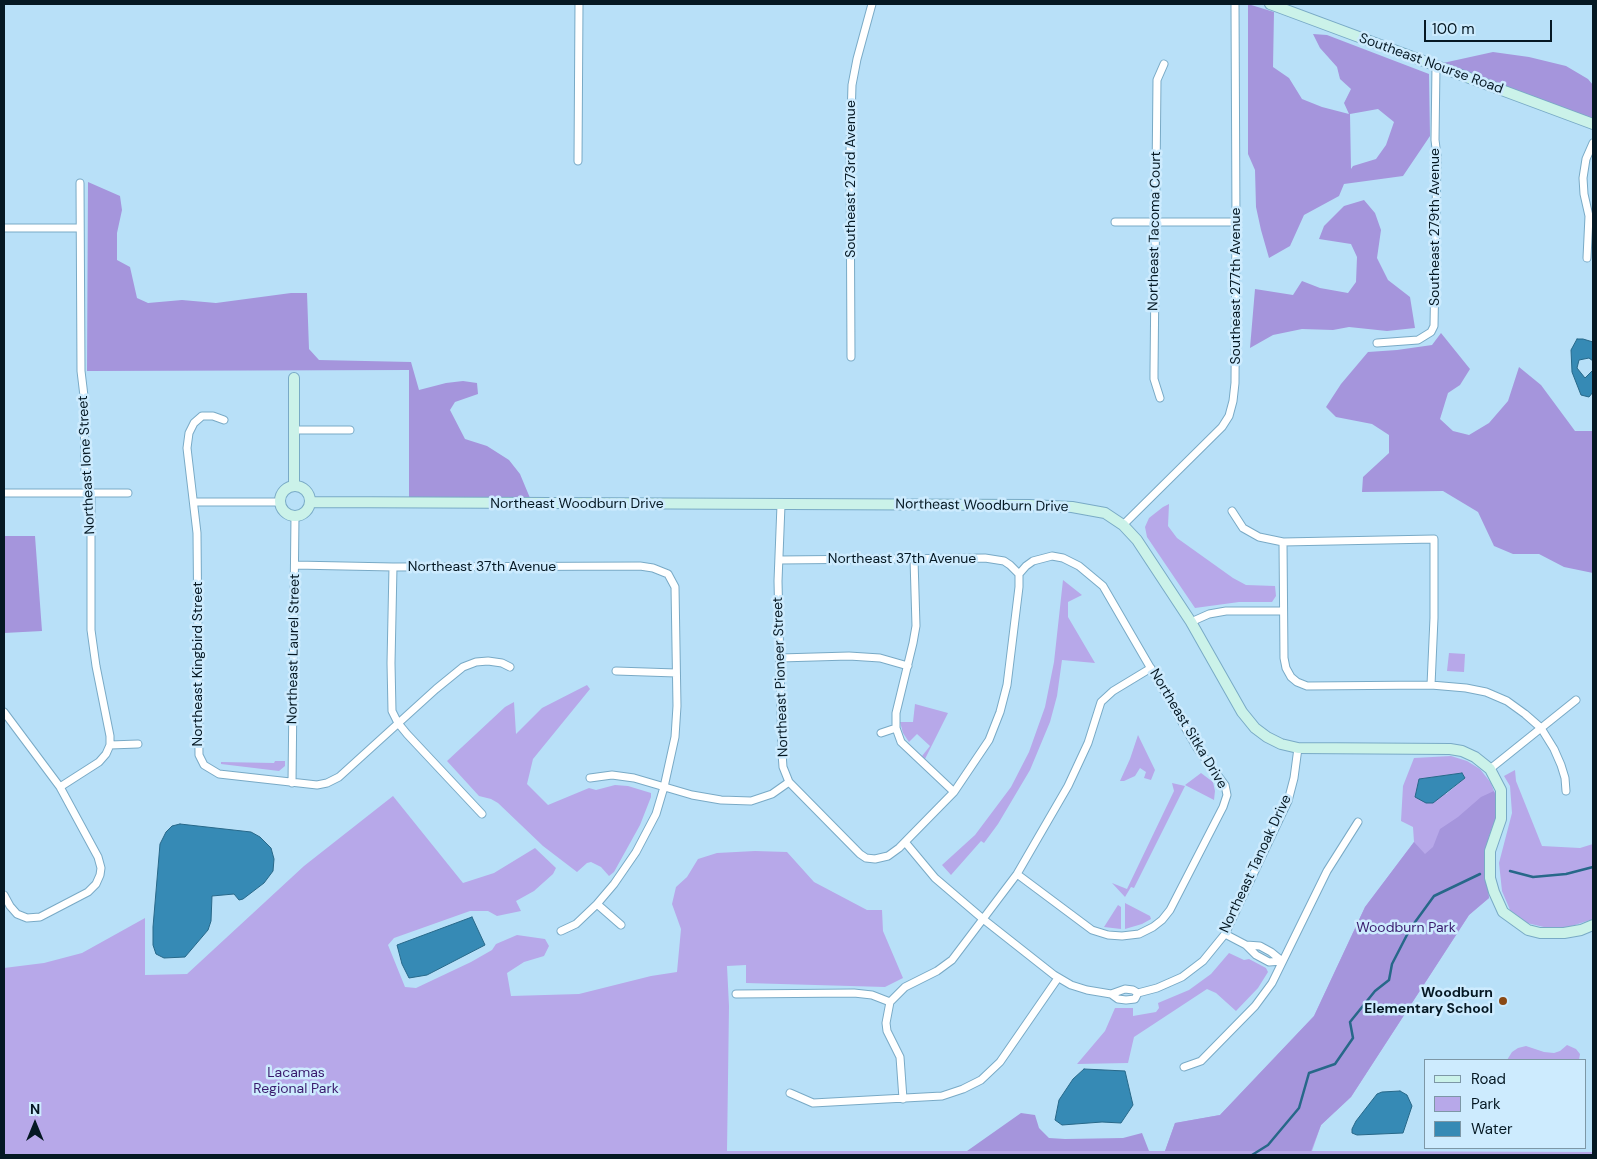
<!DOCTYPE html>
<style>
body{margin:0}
#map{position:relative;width:1597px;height:1159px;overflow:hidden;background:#b8e0f8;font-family:"DM Sans",sans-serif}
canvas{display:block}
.frame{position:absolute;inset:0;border:5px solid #051823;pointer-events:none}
.legend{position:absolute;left:1424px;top:1059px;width:162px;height:90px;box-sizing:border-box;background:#cdebfe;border:1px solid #7d97a6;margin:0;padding:6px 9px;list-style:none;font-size:15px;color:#051823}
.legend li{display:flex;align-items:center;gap:10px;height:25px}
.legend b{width:25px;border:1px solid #7d97a6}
.north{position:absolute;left:10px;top:1099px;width:50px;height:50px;-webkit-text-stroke:4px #cdebfe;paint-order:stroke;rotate:0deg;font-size:14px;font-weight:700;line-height:20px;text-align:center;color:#051823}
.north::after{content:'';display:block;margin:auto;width:18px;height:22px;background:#051823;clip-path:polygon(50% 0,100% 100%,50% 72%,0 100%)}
.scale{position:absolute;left:1424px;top:20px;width:128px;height:22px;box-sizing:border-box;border:2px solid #051823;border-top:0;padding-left:6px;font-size:15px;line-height:18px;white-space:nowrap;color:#051823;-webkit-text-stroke:4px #cdebfe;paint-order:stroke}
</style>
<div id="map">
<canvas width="1597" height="1159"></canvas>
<div class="frame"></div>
<ul class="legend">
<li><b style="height:6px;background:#cbf2e9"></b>Road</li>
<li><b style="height:14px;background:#b7a8e9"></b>Park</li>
<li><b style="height:14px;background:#368ab5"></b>Water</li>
</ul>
<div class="north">N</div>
<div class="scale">100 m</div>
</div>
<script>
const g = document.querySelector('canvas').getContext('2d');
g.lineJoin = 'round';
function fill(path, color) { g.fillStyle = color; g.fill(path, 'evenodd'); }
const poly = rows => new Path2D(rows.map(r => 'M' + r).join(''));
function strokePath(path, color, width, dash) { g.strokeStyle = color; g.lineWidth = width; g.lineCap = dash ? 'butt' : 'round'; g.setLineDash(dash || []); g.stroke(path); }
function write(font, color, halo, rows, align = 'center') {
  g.font = font + ' "DM Sans",sans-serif'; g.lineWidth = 5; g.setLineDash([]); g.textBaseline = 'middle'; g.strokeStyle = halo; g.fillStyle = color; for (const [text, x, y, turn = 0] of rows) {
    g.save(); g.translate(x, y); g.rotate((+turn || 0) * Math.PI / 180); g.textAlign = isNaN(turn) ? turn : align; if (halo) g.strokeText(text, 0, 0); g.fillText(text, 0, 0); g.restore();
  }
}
const green = poly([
 [1169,504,1168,526,1177,538,1233,578,1246,585,1275,586,1276,596,1272,602,1239,602,1195,608,1147,537,1145,527,1149,518,1163,507],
 [1063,580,1082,595,1068,602,1068,617,1095,663,1062,660,1057,696,1050,722,1030,770,998,824,984,843,981,841,951,875,942,865,975,835,1011,787,1029,752,1045,707,1054,662],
 [1449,653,1465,654,1464,672,1447,671],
 [587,685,590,689,533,759,527,784,548,805,589,788,596,790,615,785,628,786,651,793,651,797,640,825,614,872,609,876,601,867,591,862,587,863,577,872,543,846,498,803,491,799,479,796,447,761,505,707,514,702,516,734,542,708],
 [915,704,948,713,925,759,922,756,930,746,917,734,909,742,903,733,900,722,913,722],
 [1138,735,1155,770,1151,780,1144,778,1146,772,1140,768,1135,776,1124,781,1120,781,1130,759],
 [1451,756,1467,761,1480,769,1491,783,1497,799,1496,817,1489,836,1484,858,1489,898,1469,915,1351,1097,1321,1125,1312,1151,1593,1152,1593,1155,4,1155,4,968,44,963,82,953,145,918,145,975,187,974,304,866,393,796,463,883,494,873,535,848,556,868,553,874,534,891,516,901,521,911,497,916,488,911,470,911,394,938,388,945,405,987,416,988,471,962,492,950,496,944,517,935,545,939,549,946,544,956,524,962,507,973,511,996,579,994,651,976,677,972,681,929,672,904,676,887,687,877,698,859,717,853,755,851,787,852,814,882,867,910,882,910,883,931,903,978,885,987,746,983,746,965,727,966,729,1006,727,1151,1165,1151,1175,1123,1220,1115,1314,1016,1365,907,1414,842,1413,827,1401,821,1403,786,1414,758],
 [1462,773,1465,778,1446,794,1419,779],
 [275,761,285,761,285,766,279,771,221,764,221,762,274,763],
 [1515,770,1516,781,1542,846,1580,848,1593,844,1593,919,1569,927,1552,929,1527,923,1510,910,1502,891,1499,863,1512,813,1510,786,1504,776],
 [1201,773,1213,782,1215,791,1214,800,1185,785],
 [1172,783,1185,786,1134,888,1131,887,1125,897,1112,883,1127,889,1174,791],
 [1125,903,1150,916,1151,919,1142,924,1125,929],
 [1118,905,1121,907,1121,929,1104,927],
 [1229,953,1244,960,1249,959,1266,968,1268,972,1258,988,1236,1011,1216,993,1207,989,1134,1037,1128,1063,1077,1064,1105,1031,1115,1008,1133,1008,1133,1016,1156,1012,1159,1008,1158,1003,1189,990,1211,974],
 [1567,1045,1576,1049,1580,1054,1579,1060,1507,1060,1512,1052,1518,1048,1526,1046,1544,1052,1554,1053,1560,1051]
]);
const forest = poly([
 [1248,4,1274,12,1273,67,1289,78,1302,99,1322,107,1349,114,1344,103,1351,89,1340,79,1337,67,1320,48,1313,34,1327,35,1429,74,1430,136,1403,176,1344,184,1339,196,1304,215,1290,246,1269,258,1261,230,1256,207,1255,170,1248,154],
 [1378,109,1394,122,1386,145,1376,159,1353,166,1351,169,1350,114],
 [1493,52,1529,57,1566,66,1588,79,1593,85,1593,119,1443,63],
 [88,182,120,196,122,210,117,233,117,260,130,267,137,298,148,303,182,300,216,303,291,293,307,293,309,349,319,360,411,362,419,390,446,383,463,381,477,383,478,394,455,402,450,410,465,439,487,446,509,460,520,474,530,498,409,498,409,370,87,371],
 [1364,200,1375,213,1381,230,1377,258,1388,280,1410,297,1415,328,1387,331,1349,327,1333,330,1302,329,1273,335,1250,348,1255,289,1293,295,1302,281,1320,288,1348,293,1356,282,1357,257,1351,244,1319,239,1324,226,1344,206],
 [1441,333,1470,369,1460,385,1448,393,1440,419,1453,431,1469,435,1489,423,1508,401,1519,367,1541,385,1575,431,1593,431,1593,573,1564,567,1539,554,1513,554,1494,546,1478,512,1443,491,1362,492,1363,477,1389,453,1389,435,1372,424,1336,417,1326,407,1341,384,1368,352,1397,350,1432,345],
 [4,536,35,536,42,631,4,633],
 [1494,791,1497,799,1496,817,1489,836,1484,858,1489,898,1469,915,1351,1097,1321,1125,1311,1151,1165,1151,1175,1123,1220,1115,1314,1016,1365,907,1414,842,1425,854,1433,847,1440,829,1458,817,1481,797],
 [1021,1113,1035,1115,1039,1128,1049,1138,1065,1139,1123,1138,1142,1133,1149,1151,967,1151]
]);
const water = poly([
 [1577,339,1583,339,1593,342,1593,361,1589,358,1579,360,1577,368,1585,378,1593,370,1593,362,1593,392,1589,397,1581,395,1572,372,1571,350,1577,339],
 [1462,773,1465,778,1433,803,1426,803,1415,797,1419,779,1462,773],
 [180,824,251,832,260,837,271,848,274,859,273,871,264,883,243,899,239,900,234,894,212,896,211,921,208,930,185,957,164,958,156,954,153,945,153,927,160,844,166,832,172,826,180,824],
 [472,917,485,945,427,975,409,978,402,964,397,945,472,917],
 [1084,1069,1125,1071,1133,1105,1121,1123,1102,1122,1062,1125,1055,1120,1059,1100,1073,1079,1084,1069],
 [1400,1091,1407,1095,1412,1106,1403,1133,1357,1135,1352,1133,1352,1129,1356,1121,1377,1094,1382,1092,1400,1091]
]);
const stream = poly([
 [1510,871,1533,877,1566,874,1593,867],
 [1252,1155,1268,1145,1299,1108,1309,1073,1335,1064,1353,1038,1350,1022,1375,991,1389,980,1392,964,1410,929,1434,896,1480,874]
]);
const street = poly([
 [578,161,579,4],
 [80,183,81,371,84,396,85,471,91,493,91,630,96,666,110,736,110,745],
 [1115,222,1236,222],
 [4,228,80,228],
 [1587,258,1589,216,1584,194,1583,178,1586,159,1593,143],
 [1377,343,1418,340,1431,332,1434,326,1437,156,1435,140,1436,66],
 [851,357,850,150,852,85,857,59,872,4],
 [1160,398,1154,379,1154,372,1157,80,1164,64],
 [224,420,213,416,202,416,194,423,189,433,187,448,197,533,199,755,204,765,219,774,317,785,327,783,339,777,436,689,463,667,476,662,488,661,502,663,510,667],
 [293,430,350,430],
 [4,493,128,493],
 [194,502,280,502],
 [781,505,778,581,782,753,783,767,789,782,860,854,866,858,875,859,888,856,899,848,954,792,989,740,1000,712,1007,685,1019,587,1019,574],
 [1232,511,1243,528,1259,537,1283,542,1434,539,1434,618,1431,685],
 [1123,525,1222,427,1229,416,1233,401,1235,383,1236,222,1235,4],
 [1283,542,1284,658,1286,668,1291,677,1297,682,1307,686,1431,685,1466,688,1486,692,1507,701,1525,714,1541,728,1554,749,1561,765,1565,778,1566,791],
 [914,559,916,626,913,643,896,713,896,728,901,742,954,792],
 [780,560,985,558,1004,561,1010,565,1019,574],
 [295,565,393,567,640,566,653,568,668,574,675,587,677,706,675,737,664,787,656,814,636,852,614,884,597,904,576,924,561,931],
 [393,567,391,663,392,711,398,723,407,734,482,814],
 [1191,622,1209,614,1226,611,1283,611],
 [780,658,849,656,880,658,908,666],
 [616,671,676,673],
 [4,712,60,787,98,857,101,868,100,875,96,884,88,892,40,917,27,918,17,914,10,906,4,895],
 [881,733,896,728],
 [1490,769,1576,700],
 [590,778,612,775,634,778,692,795,721,800,751,801,772,794,789,782],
 [292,783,295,516],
 [60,787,99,762,106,754,110,745,138,744],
 [905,842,935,878,983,919,1054,975,1071,985,1087,990,1111,994,1118,999,1126,1000,1135,999,1138,993,1157,988,1182,977,1203,961,1225,934,1288,801,1294,778,1298,748],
 [1017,874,1092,930,1108,935,1122,936,1139,934,1153,927,1162,920,1170,910,1223,807,1227,795,1225,785,1197,748,1103,586,1079,566,1063,558,1052,556,1033,561,1026,566,1019,574],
 [597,904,621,925],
 [1225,934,1246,945,1256,955,1269,962,1282,961],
 [1246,945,1260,946,1271,952,1282,961],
 [736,994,854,993,872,995,890,1002],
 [1111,994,1125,989,1133,990,1138,993],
 [1184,1067,1201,1061,1255,1006,1272,983,1327,871,1358,822],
 [790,1093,813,1103,942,1096,963,1089,981,1080,1000,1062,1058,978],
 [903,1099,900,1057,887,1031,886,1023,890,1002,905,987,937,971,952,960,1017,874,1068,786,1088,743,1101,702,1113,691,1151,668]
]);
const secondary = poly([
 [1270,4,1593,124],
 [294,378,294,485],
 '280 501a15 15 0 1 1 30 0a15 15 0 1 1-30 0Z',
 [311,502,1029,505,1072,507,1105,513,1123,525,1137,540,1191,622,1242,712,1255,728,1267,737,1281,744,1298,748,1450,749,1462,751,1475,757,1490,769,1501,790,1501,819,1490,851,1490,878,1494,892,1503,912,1528,930,1540,933,1564,933,1581,930,1593,925]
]);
const markers = [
 [1503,1001,5,"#8a4914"]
];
const streetNames = [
 ["Southeast Nourse Road",1431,64,20],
 ["Southeast 273rd Avenue",851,179,-90],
 ["Southeast 279th Avenue",1435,227,-90],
 ["Northeast Tacoma Court",1155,231,-89],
 ["Southeast 277th Avenue",1236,286,-90],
 ["Northeast Ione Street",87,465,-93],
 ["Northeast Woodburn Drive",577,504],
 ["Northeast Woodburn Drive",982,506,1],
 ["Northeast 37th Avenue",902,559],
 ["Northeast 37th Avenue",482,567],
 ["Northeast Laurel Street",294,649,-89],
 ["Northeast Kingbird Street",198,664,-90],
 ["Northeast Pioneer Street",781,677,-92],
 ["Northeast Sitka Drive",1188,729,59],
 ["Northeast Tanoak Drive",1256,864,-65]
];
const parkNames = [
 ["Woodburn Park",1406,928],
 ["Lacamas",296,1073],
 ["Regional Park",296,1089]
];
const poiNames = [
 ["Woodburn",1493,993],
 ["Elementary School",1493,1009]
];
fill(green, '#b7a8e9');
fill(forest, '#a595dc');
fill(water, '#368ab5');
strokePath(water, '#276889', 1);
strokePath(stream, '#276889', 2.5);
strokePath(street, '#79aac6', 9);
strokePath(secondary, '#79aac6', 12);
strokePath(street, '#fff', 7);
strokePath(secondary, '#cbf2e9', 10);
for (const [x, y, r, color] of markers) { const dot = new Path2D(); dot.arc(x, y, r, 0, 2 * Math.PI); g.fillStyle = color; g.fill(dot); strokePath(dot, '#cdebfe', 2); }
write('14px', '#051823', '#cdebfe', streetNames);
write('14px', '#391b6d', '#cdebfe', parkNames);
write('bold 14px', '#051823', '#cdebfe', poiNames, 'right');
</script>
